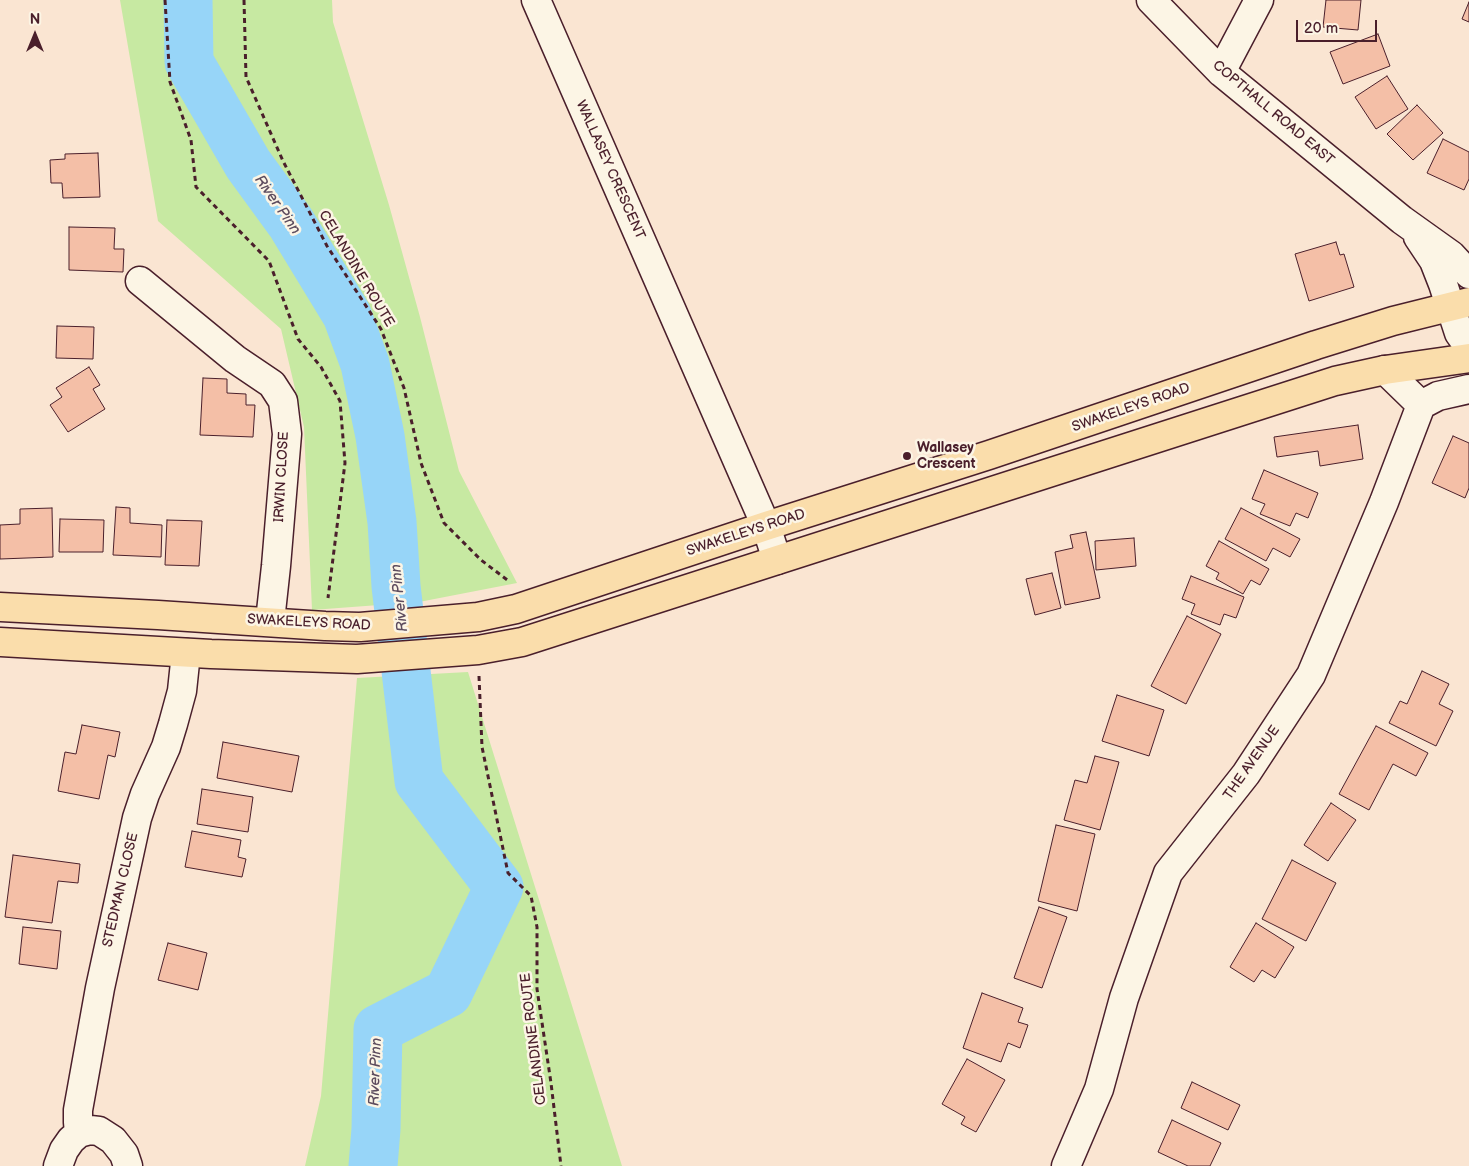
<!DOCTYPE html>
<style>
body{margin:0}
#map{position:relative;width:1469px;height:1166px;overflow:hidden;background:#fae5d2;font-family:"Balsamiq Sans",sans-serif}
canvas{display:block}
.north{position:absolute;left:10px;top:10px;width:50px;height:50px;-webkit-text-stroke:4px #fcf5e5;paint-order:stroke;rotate:0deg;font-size:14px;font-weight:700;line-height:20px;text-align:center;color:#4a1f2b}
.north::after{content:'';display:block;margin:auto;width:18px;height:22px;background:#4a1f2b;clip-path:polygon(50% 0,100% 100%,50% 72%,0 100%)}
.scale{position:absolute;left:1296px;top:20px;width:81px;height:22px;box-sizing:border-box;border:2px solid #4a1f2b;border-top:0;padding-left:6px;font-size:15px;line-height:18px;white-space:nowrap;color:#4a1f2b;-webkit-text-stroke:4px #fcf5e5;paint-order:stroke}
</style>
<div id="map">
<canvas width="1469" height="1166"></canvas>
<div class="north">N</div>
<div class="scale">20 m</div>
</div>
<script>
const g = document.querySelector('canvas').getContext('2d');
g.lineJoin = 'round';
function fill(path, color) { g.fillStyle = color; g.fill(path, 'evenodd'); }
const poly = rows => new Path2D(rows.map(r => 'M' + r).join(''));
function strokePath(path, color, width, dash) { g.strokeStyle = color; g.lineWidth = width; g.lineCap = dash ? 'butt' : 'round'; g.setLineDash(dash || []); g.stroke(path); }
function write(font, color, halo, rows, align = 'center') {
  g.font = font + ' "Balsamiq Sans",sans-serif'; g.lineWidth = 5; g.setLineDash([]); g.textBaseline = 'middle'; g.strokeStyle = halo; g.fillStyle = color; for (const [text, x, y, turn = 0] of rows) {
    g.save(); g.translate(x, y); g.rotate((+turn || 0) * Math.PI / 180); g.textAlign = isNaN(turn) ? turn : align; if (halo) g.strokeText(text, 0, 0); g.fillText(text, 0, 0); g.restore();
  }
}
const green = poly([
 [120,0,332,0,333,22,389,205,420,317,459,471,517,583,419,602,312,610,304,427,281,329,158,221],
 [468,672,622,1166,305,1166,321,1096,357,678]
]);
const river = poly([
 [188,0,189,62,248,164,291,223,347,315,365,364,380,436,392,522,396,586,419,781,499,887,448,993,378,1029,376,1129,373,1166]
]);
const building = poly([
 [1326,0,1361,0,1358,30,1323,27,1326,0],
 [1469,2,1469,22,1462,19,1469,2],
 [1378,34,1390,66,1343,84,1330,52,1378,34],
 [1387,76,1408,109,1376,129,1355,97,1387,76],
 [1417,105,1443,133,1413,160,1387,134,1417,105],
 [1443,139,1469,152,1469,179,1464,190,1427,173,1443,139],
 [98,153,100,197,63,198,62,183,51,183,50,160,65,159,65,154,98,153],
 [69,227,115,228,114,249,124,249,123,272,69,270,69,227],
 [1336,242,1340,255,1344,254,1354,287,1309,301,1295,254,1336,242],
 [57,326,94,327,93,359,56,358,57,326],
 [89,367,100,385,93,389,105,409,68,432,50,405,62,397,56,388,89,367],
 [203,378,227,379,227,393,246,394,246,405,255,405,253,437,200,435,203,378],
 [1358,425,1363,459,1320,466,1318,451,1277,457,1274,437,1358,425],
 [1453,436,1469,443,1469,488,1465,498,1432,483,1453,436],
 [1264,470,1318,493,1308,518,1296,513,1290,526,1260,514,1265,504,1252,499,1264,470],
 [116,507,130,508,130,523,162,525,161,557,113,555,116,507],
 [52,508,53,557,0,559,0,525,20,524,20,509,52,508],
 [1241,508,1300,539,1290,557,1273,548,1266,561,1225,539,1241,508],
 [60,519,104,520,103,552,59,552,60,519],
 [167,520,202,521,199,566,165,565,167,520],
 [1086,532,1100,598,1065,605,1055,552,1073,548,1070,535,1086,532],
 [1134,538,1136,566,1096,570,1095,541,1134,538],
 [1219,541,1269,569,1260,585,1251,580,1243,594,1216,579,1219,573,1206,566,1219,541],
 [1052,573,1061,608,1035,615,1026,579,1052,573],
 [1191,576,1244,597,1236,618,1224,614,1220,625,1191,614,1195,604,1182,599,1191,576],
 [1187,616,1221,634,1186,704,1151,686,1187,616],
 [1422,671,1449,684,1439,704,1453,711,1436,746,1389,723,1400,701,1407,704,1422,671],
 [1117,695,1164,710,1149,756,1102,741,1117,695],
 [82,725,120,732,115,757,108,755,99,799,58,791,65,752,76,754,82,725],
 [1376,726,1428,753,1416,776,1393,764,1369,810,1339,794,1376,726],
 [223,742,299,756,292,792,217,778,223,742],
 [1095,756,1119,762,1100,830,1064,820,1075,780,1087,783,1095,756],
 [202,789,253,797,248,832,197,824,202,789],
 [1331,803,1356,820,1328,861,1304,845,1331,803],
 [1056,825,1095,834,1077,911,1038,901,1056,825],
 [192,831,241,840,238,857,246,859,242,877,185,867,192,831],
 [13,855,80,864,78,883,58,881,52,923,5,917,13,855],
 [1292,860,1336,883,1306,941,1262,919,1292,860],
 [1039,907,1067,917,1042,988,1014,978,1039,907],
 [1256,923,1294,947,1275,978,1262,970,1254,982,1230,967,1256,923],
 [23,927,61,931,57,969,19,964,23,927],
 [168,943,207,953,198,990,158,980,168,943],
 [982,993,1023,1008,1018,1022,1028,1025,1020,1048,1008,1043,1001,1062,963,1048,982,993],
 [967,1059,1005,1080,976,1132,961,1124,965,1117,942,1104,967,1059],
 [1192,1082,1240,1105,1228,1130,1181,1108,1192,1082],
 [1172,1120,1221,1143,1210,1166,1188,1166,1158,1152,1172,1120]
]);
const path = poly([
 [165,0,170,82,191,140,196,187,269,261,298,339,321,367,340,401,345,463,328,598],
 [244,0,246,77,283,161,327,246,381,329,404,388,421,463,444,523,481,560,510,582],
 [479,676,482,747,508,873,531,896,537,927,537,989,551,1083,561,1166]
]);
const minor = poly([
 [536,0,766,526,777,560],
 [1151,0,1221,72,1402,220,1451,255,1469,274],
 [1221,72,1259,0],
 [1418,237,1434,261,1443,284,1459,333,1469,347],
 [140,281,235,359,272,384,283,401,287,434,276,566,270,621],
 [1385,370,1421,405],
 [79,1133,78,1122,78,1110,100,988,137,818,145,794,166,747,173,724,182,691,186,653],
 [58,1166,64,1150,71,1140,79,1133,90,1130,99,1131,113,1140,124,1154,128,1166],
 [1066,1166,1099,1089,1124,998,1168,873,1246,774,1311,675,1384,502,1421,405,1438,396,1469,389]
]);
const major = poly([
 [0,607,158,615,325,626,360,627,478,617,516,609,766,526,989,455,1316,345,1393,321,1469,302],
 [0,642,211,654,357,659,478,650,522,642,1335,381,1385,370,1469,358]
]);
const markers = [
 [907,456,5,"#4a1f2b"]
];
const streetNames = [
 ["COPTHALL ROAD EAST",1273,113,40],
 ["WALLASEY CRESCENT",610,170,66],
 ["CELANDINE ROUTE",356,269,59],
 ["SWAKELEYS ROAD",1131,408,-19],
 ["IRWIN CLOSE",282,477,-87],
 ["SWAKELEYS ROAD",746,533,-18],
 ["SWAKELEYS ROAD",309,623,3],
 ["THE AVENUE",1252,763,-55],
 ["STEDMAN CLOSE",121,890,-77],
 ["CELANDINE ROUTE",534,1039,-97]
];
const poiNames = [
 ["Wallasey",917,448],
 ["Crescent",917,464]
];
const waterNames = [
 ["River Pinn",277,205,55],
 ["River Pinn",400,598,-96],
 ["River Pinn",376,1072,-88]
];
fill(green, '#c7e9a2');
strokePath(river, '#97d5f8', 49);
fill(building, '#f4bfa7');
strokePath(building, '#4a1f2b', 1);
strokePath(minor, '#4a1f2b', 31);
strokePath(major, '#4a1f2b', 31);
strokePath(path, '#4a1f2b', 3, [5, 4]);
strokePath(minor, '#fcf5e5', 28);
strokePath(major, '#faddab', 28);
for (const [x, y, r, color] of markers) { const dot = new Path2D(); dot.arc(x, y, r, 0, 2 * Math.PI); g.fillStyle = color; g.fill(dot); strokePath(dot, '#fcf5e5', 2); }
write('14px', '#4a1f2b', '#fcf5e5', streetNames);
write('bold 14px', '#4a1f2b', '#fcf5e5', poiNames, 'left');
write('italic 15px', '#5d4c5e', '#fcf5e5', waterNames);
</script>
